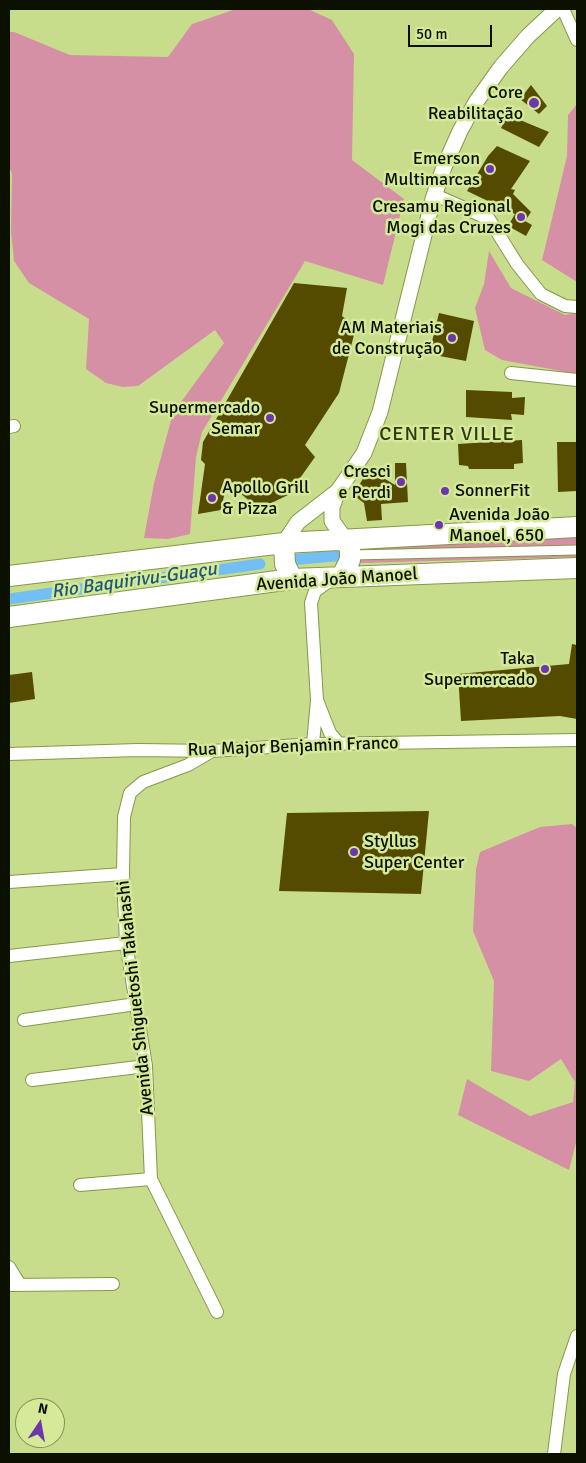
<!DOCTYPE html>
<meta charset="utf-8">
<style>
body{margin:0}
#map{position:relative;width:586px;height:1463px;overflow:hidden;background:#c8dd8c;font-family:Signika,sans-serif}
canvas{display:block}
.frame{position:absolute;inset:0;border:10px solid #0b1000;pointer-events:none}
.north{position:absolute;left:15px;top:1398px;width:50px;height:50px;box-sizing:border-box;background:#d4ea98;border:1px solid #84935b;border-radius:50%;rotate:12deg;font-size:14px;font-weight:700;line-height:20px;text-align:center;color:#0b1000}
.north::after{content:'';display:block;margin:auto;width:18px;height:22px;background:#6d36ad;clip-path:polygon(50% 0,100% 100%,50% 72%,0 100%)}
.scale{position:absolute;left:408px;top:25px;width:84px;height:22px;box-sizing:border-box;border:2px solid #0b1000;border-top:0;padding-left:6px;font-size:15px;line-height:18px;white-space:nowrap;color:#0b1000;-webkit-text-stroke:4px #d4ea98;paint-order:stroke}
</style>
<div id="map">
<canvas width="586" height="1463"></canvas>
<div class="frame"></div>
<div class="north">N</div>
<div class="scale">50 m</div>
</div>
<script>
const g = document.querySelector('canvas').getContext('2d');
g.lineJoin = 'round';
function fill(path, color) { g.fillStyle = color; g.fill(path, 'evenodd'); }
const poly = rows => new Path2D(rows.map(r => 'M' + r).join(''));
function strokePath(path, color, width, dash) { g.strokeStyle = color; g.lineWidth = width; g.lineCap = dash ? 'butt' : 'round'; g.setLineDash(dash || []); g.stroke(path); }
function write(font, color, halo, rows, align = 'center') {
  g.font = font + ' Signika,sans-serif'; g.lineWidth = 5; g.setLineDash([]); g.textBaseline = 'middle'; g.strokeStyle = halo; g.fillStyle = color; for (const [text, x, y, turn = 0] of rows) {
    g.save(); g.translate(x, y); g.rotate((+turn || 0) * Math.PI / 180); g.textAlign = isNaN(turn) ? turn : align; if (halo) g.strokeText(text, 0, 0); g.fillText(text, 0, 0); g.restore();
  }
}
const green = poly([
 [236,9,308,9,332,20,354,54,352,160,404,199,383,285,305,261,202,432,196,457,190,534,168,539,144,538,154,483,173,413,224,343,215,330,138,386,123,387,106,383,86,369,89,319,29,283,14,261,11,231,12,174,9,166,9,32,14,32,70,55,168,57,192,24],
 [577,104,577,282,542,260,567,156,568,115],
 [489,251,511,288,565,315,577,313,577,374,502,360,485,350,475,308,484,284],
 [577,532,577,557,360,563,356,552,360,542],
 [572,824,577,828,577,1139,569,1170,458,1115,467,1079,530,1116,573,1102,575,1082,561,1059,529,1081,491,1071,494,981,473,931,476,869,480,852,540,827]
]);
const canal = poly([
 [290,560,345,555],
 [9,599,260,564]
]);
const building = poly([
 [531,85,547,106,539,114,520,99],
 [508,115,549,132,539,147,501,128],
 [497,146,530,161,511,189,515,190,513,194,531,212,525,221,532,225,526,236,508,226,515,214,467,191,488,156],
 [294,283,347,288,342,316,356,327,339,393,305,445,315,457,288,495,259,509,227,482,221,510,198,514,205,464,201,460,203,442],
 [439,313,474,321,466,361,429,354],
 [466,390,512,392,512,398,525,397,524,415,511,414,512,420,466,417],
 [522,440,523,463,514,464,514,469,469,469,468,466,459,465,458,444],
 [557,442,577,442,577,491,558,492],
 [395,463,406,463,408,502,381,504,382,520,367,521,364,503,353,495,369,469,395,485],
 [572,644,577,645,577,719,560,716,461,721,458,674,569,664],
 [32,672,35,699,9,703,9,675],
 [429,811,421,894,279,891,287,813]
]);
const pedestrian = poly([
 [351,555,577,550]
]);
const minor = poly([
 [563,9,577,40],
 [435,195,489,219,517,264,541,294,565,306,577,307],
 [511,373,577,380],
 [9,427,14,426],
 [317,700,311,603,315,591,332,579],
 [313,744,317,700,330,733,340,745],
 [212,751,188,765,143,782,130,793,124,817,123,874,126,943,146,1066,151,1179,217,1312],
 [9,754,138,750,212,751,313,744,577,740],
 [9,882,123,874],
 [9,956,126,943],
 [24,1020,136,1004],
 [32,1080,146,1066],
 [80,1185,151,1179],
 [9,1267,20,1285],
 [9,1285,113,1284],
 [554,1454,564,1374,577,1336]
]);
const tertiary = poly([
 [338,491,332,507,332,521,345,539],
 [284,543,298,522,338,491,364,453,380,412,433,199,444,167,460,131,476,102,501,67,528,36,557,9]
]);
const primary = poly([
 [284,543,285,564,292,579],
 [9,576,284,543,577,527],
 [342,576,350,560,350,549,345,539],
 [9,617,292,579,577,568]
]);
const markers = [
 [534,103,6,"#6d36ad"],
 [490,169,5,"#6d36ad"],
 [521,217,5,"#6d36ad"],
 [452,338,5,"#6d36ad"],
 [270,418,5,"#6d36ad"],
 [401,482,5,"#6d36ad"],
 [445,491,5,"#6d36ad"],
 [212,498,5,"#6d36ad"],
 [439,525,5,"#6d36ad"],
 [545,669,5,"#6d36ad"],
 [354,852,5,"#6d36ad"]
];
const poiNames = [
 ["Core",523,93],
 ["Reabilitação",523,114],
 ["Emerson",480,159],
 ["Multimarcas",480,180],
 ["Cresamu Regional",511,207],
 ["Mogi das Cruzes",511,228],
 ["AM Materiais",442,328],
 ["de Construção",442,349],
 ["Supermercado",260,408],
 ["Semar",260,429],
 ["Cresci",391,472],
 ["e Perdi",391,493],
 ["Apollo Grill",222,488,"left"],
 ["& Pizza",222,509,"left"],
 ["SonnerFit",455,491,"left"],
 ["Avenida João",449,515,"left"],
 ["Manoel, 650",449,536,"left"],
 ["Taka",535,659],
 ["Supermercado",535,680],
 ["Styllus",364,842,"left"],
 ["Super Center",364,863,"left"]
];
const streetNames = [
 ["Avenida João Manoel",337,580,-4],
 ["Rua Major Benjamin Franco",293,747,-2],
 ["Avenida Shiguetoshi Takahashi",136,998,-96]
];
const waterNames = [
 ["Rio Baquirivu-Guaçu",134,581,-8]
];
const quarterNames = [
 ["CENTER VILLE",447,435]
];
fill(green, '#d690a5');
strokePath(canal, '#73bff4', 11);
fill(building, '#554b00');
strokePath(pedestrian, '#859849', 11);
strokePath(minor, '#859849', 14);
strokePath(tertiary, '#859849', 17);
strokePath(primary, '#859849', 22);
strokePath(pedestrian, '#fff', 9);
strokePath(minor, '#fff', 12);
strokePath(tertiary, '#fff', 15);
strokePath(primary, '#fff', 20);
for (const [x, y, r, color] of markers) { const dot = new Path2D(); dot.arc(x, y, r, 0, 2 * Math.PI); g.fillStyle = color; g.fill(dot); strokePath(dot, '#d4ea98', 2); }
write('18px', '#0b1000', '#d4ea98', poiNames, 'right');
write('18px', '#0b1000', '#d4ea98', streetNames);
write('italic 19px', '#1e567a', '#d4ea98', waterNames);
g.letterSpacing = '1px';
write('20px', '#2e370d', '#d4ea98', quarterNames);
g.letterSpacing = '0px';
</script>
